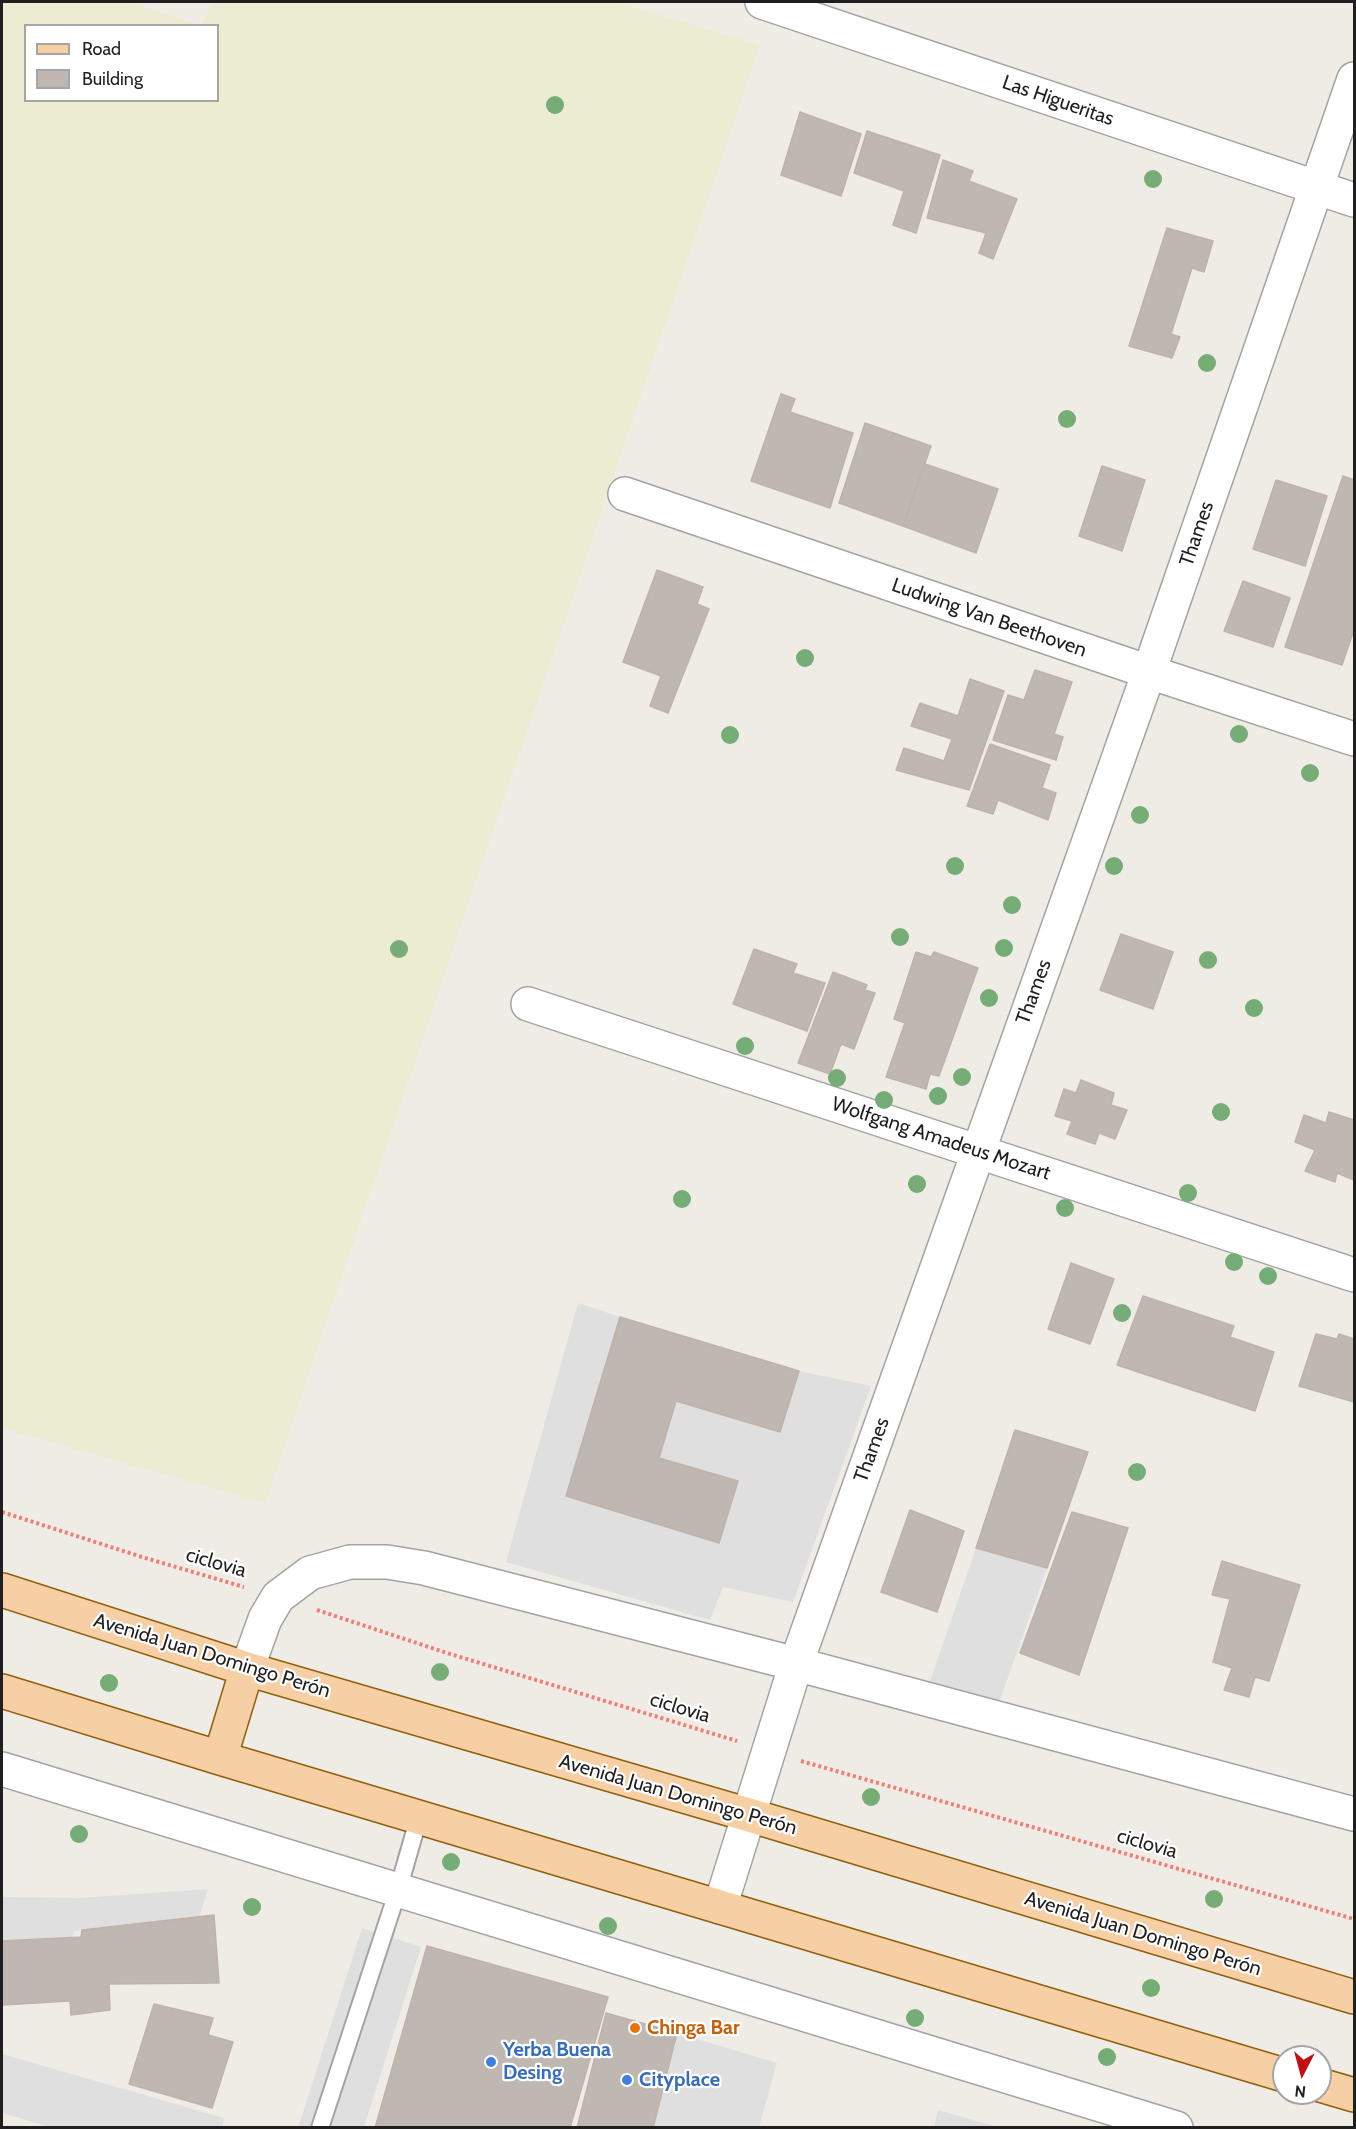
<!DOCTYPE html>
<meta charset="utf-8">
<style>
body{margin:0}
#map{position:relative;width:1356px;height:2129px;overflow:hidden;background:#efece6;font-family:Cabin,sans-serif}
canvas{display:block}
.frame{position:absolute;inset:0;border:3px solid #1f1f1f;pointer-events:none}
.legend{position:absolute;left:24px;top:24px;width:195px;height:78px;box-sizing:border-box;background:#fff;border:2px solid #a5a5a5;margin:0;padding:8px 10px;list-style:none;font-size:18px;color:#1f1f1f}
.legend li{display:flex;align-items:center;gap:12px;height:30px}
.legend b{width:30px;border:2px solid #a5a5a5}
.north{position:absolute;left:1272px;top:2045px;width:60px;height:60px;box-sizing:border-box;background:#fff;border:2px solid #a5a5a5;border-radius:50%;rotate:186deg;font-size:16px;font-weight:700;line-height:24px;text-align:center;color:#1f1f1f}
.north::after{content:'';display:block;margin:auto;width:21px;height:27px;background:#c10d13;clip-path:polygon(50% 0,100% 100%,50% 72%,0 100%)}
</style>
<div id="map">
<canvas width="1356" height="2129"></canvas>
<div class="frame"></div>
<ul class="legend">
<li><b style="height:8px;background:#f6d0a4"></b>Road</li>
<li><b style="height:16px;background:#bfb7b2"></b>Building</li>
</ul>
<div class="north">N</div>
</div>
<script>
const g = document.querySelector('canvas').getContext('2d');
g.lineJoin = 'round';
function fill(path, color) { g.fillStyle = color; g.fill(path, 'evenodd'); }
const poly = rows => new Path2D(rows.map(r => 'M' + r).join(''));
function strokePath(path, color, width, dash) { g.strokeStyle = color; g.lineWidth = width; g.lineCap = dash ? 'butt' : 'round'; g.setLineDash(dash || []); g.stroke(path); }
function write(font, color, halo, rows, align = 'center') {
  g.font = font + ' Cabin,sans-serif'; g.lineWidth = 4.5; g.setLineDash([]); g.textBaseline = 'middle'; g.strokeStyle = halo; g.fillStyle = color; for (const [text, x, y, turn = 0] of rows) {
    g.save(); g.translate(x, y); g.rotate((+turn || 0) * Math.PI / 180); g.textAlign = isNaN(turn) ? turn : align; if (halo) g.strokeText(text, 0, 0); g.fillText(text, 0, 0); g.restore();
  }
}
const farmland = poly([
 [2,2,129,2,199,25,26,26,26,100,218,100,218,26,202,25,213,2,616,2,760,45,265,1503,2,1428]
]);
const parking = poly([
 [578,1303,620,1317,566,1496,718,1543,737,1482,659,1458,676,1401,779,1432,799,1371,871,1386,793,1602,723,1587,710,1620,506,1562],
 [976,1548,1047,1568,996,1711,926,1693],
 [208,1889,198,1922,74,1931,70,1942,2,1947,2,1897,80,1898],
 [362,1928,421,1947,364,2127,298,2128],
 [677,2033,777,2063,759,2127,653,2127],
 [2,2054,224,2118,222,2127,50,2127,2,2113],
 [938,2110,997,2127,934,2127]
]);
const building = poly([
 [800,112,861,134,841,196,781,175,800,112],
 [867,131,940,155,916,233,893,225,904,191,854,173,867,131],
 [943,160,973,171,969,181,1017,199,993,259,979,253,986,233,927,218,943,160],
 [1167,228,1213,241,1204,272,1192,268,1171,334,1180,337,1172,358,1129,346,1167,228],
 [781,394,795,399,790,412,853,433,830,508,751,481,781,394],
 [865,423,931,446,903,526,839,503,865,423],
 [925,464,998,489,976,553,903,526,925,464],
 [1102,466,1145,480,1122,551,1079,536,1102,466],
 [1343,476,1354,480,1354,630,1342,665,1285,647,1343,476],
 [1276,480,1327,496,1305,566,1253,549,1276,480],
 [657,570,703,587,697,604,709,609,668,713,650,706,661,676,623,662,657,570],
 [1243,581,1290,598,1273,647,1224,631,1243,581],
 [1035,670,1072,682,1054,734,1063,737,1056,760,993,740,1008,695,1024,700,1035,670],
 [970,679,1004,691,969,790,896,770,904,748,944,761,952,739,911,726,920,703,958,716,970,679],
 [990,744,1050,765,1042,788,1056,793,1048,820,998,800,993,814,967,806,990,744],
 [1121,934,1173,952,1153,1009,1100,990,1121,934],
 [754,949,797,964,793,973,825,983,807,1031,733,1004,754,949],
 [916,952,931,957,934,952,978,968,939,1076,930,1074,926,1089,886,1077,905,1023,894,1019,916,952],
 [833,972,867,985,865,990,875,993,854,1049,841,1044,830,1074,798,1063,833,972],
 [1081,1080,1114,1093,1111,1105,1127,1110,1115,1139,1099,1133,1095,1144,1067,1134,1072,1121,1055,1116,1064,1089,1076,1093,1081,1080],
 [1329,1112,1354,1120,1354,1180,1337,1173,1335,1182,1305,1171,1315,1150,1295,1142,1304,1115,1326,1123,1329,1112],
 [1071,1263,1114,1279,1090,1344,1048,1329,1071,1263],
 [1143,1296,1234,1326,1230,1337,1274,1352,1255,1411,1117,1365,1143,1296],
 [620,1317,799,1371,780,1432,676,1401,659,1458,738,1481,719,1543,566,1496,620,1317],
 [1316,1334,1337,1339,1339,1334,1354,1339,1354,1402,1299,1386,1316,1334],
 [1015,1430,1088,1452,1047,1568,976,1548,1015,1430],
 [910,1510,964,1531,937,1612,881,1592,910,1510],
 [1072,1512,1128,1528,1079,1675,1020,1653,1072,1512],
 [1222,1561,1300,1585,1269,1681,1255,1677,1249,1697,1224,1690,1232,1668,1213,1662,1230,1599,1212,1595,1222,1561],
 [214,1915,219,1983,109,1984,110,2010,71,2015,70,2001,2,2005,2,1941,81,1937,82,1930,214,1915],
 [427,1946,608,1997,570,2128,375,2128,427,1946],
 [154,2004,213,2018,208,2035,233,2042,212,2108,129,2084,154,2004],
 [606,2013,677,2033,653,2128,577,2128,606,2013]
]);
const path = poly([
 [2,1512,142,1557,244,1587],
 [317,1610,447,1653,737,1741],
 [801,1761,1354,1919]
]);
const lane = poly([
 [320,2128,398,1890,419,1817]
]);
const street = poly([
 [762,2,1354,200],
 [625,494,1149,672,1354,739],
 [528,1004,1354,1275],
 [247,1669,265,1619,278,1597,310,1573,350,1562,387,1562,424,1568,796,1664,1354,1814],
 [2,1769,1176,2128],
 [720,1907,796,1664,1149,672,1354,79]
]);
const primary = poly([
 [2,1590,247,1669,749,1815,1354,1997],
 [2,1691,220,1758,1284,2075],
 [220,1758,247,1669],
 [1320,2085,1354,2095]
]);
const trees = [
 [555,105],
 [1153,179],
 [1207,363],
 [1067,419],
 [805,658],
 [1239,734],
 [730,735],
 [1310,773],
 [1140,815],
 [955,866],
 [1114,866],
 [1012,905],
 [900,937],
 [1004,948],
 [399,949],
 [1208,960],
 [989,998],
 [1254,1008],
 [745,1046],
 [962,1077],
 [837,1078],
 [938,1096],
 [884,1100],
 [1221,1112],
 [917,1184],
 [1188,1193],
 [682,1199],
 [1065,1208],
 [1234,1262],
 [1268,1276],
 [1122,1313],
 [1137,1472],
 [440,1672],
 [109,1683],
 [871,1797],
 [79,1834],
 [451,1862],
 [1214,1899],
 [252,1907],
 [608,1926],
 [1151,1988],
 [915,2018],
 [1107,2057]
];
const markers = [
 [635,2028,6,"#e8710a"],
 [491,2062,6,"#3f7fe0"],
 [627,2080,6,"#3f7fe0"]
];
const streetNames = [
 ["Las Higueritas",1058,101,19],
 ["Thames",1197,534,-71],
 ["Ludwing Van Beethoven",989,618,19],
 ["Thames",1034,992,-70],
 ["Wolfgang Amadeus Mozart",941,1139,18],
 ["Thames",872,1450,-70],
 ["ciclovia",216,1563,16],
 ["Avenida Juan Domingo Perón",212,1656,17],
 ["ciclovia",680,1708,17],
 ["Avenida Juan Domingo Perón",678,1795,16],
 ["ciclovia",1147,1844,16],
 ["Avenida Juan Domingo Perón",1143,1934,17]
];
const foodNames = [
 ["Chinga Bar",647,2028]
];
const shopNames = [
 ["Yerba Buena",503,2050],
 ["Desing",503,2073],
 ["Cityplace",639,2080]
];
fill(farmland, '#ebecd2');
fill(parking, '#dfdfdf');
fill(building, '#bfb7b2');
strokePath(building, '#c0b2a9', 1.5);
strokePath(lane, '#a3a3a3', 20);
strokePath(street, '#a3a3a3', 36);
strokePath(primary, '#905f0a', 36);
strokePath(path, '#f17e75', 4, [3, 3]);
strokePath(lane, '#fff', 16);
strokePath(street, '#fff', 33);
strokePath(primary, '#f6d0a4', 33);
g.fillStyle = '#76ac75';
for (const [x, y] of trees) { g.beginPath(); g.arc(x, y, 9, 0, 2 * Math.PI); g.fill(); }
for (const [x, y, r, color] of markers) { const dot = new Path2D(); dot.arc(x, y, r, 0, 2 * Math.PI); g.fillStyle = color; g.fill(dot); strokePath(dot, '#fff', 2); }
write('20px', '#1f1f1f', '#fff', streetNames);
write('bold 20px', '#c56008', '#fff', foodNames, 'left');
write('bold 20px', '#366cbe', '#fff', shopNames, 'left');
</script>
